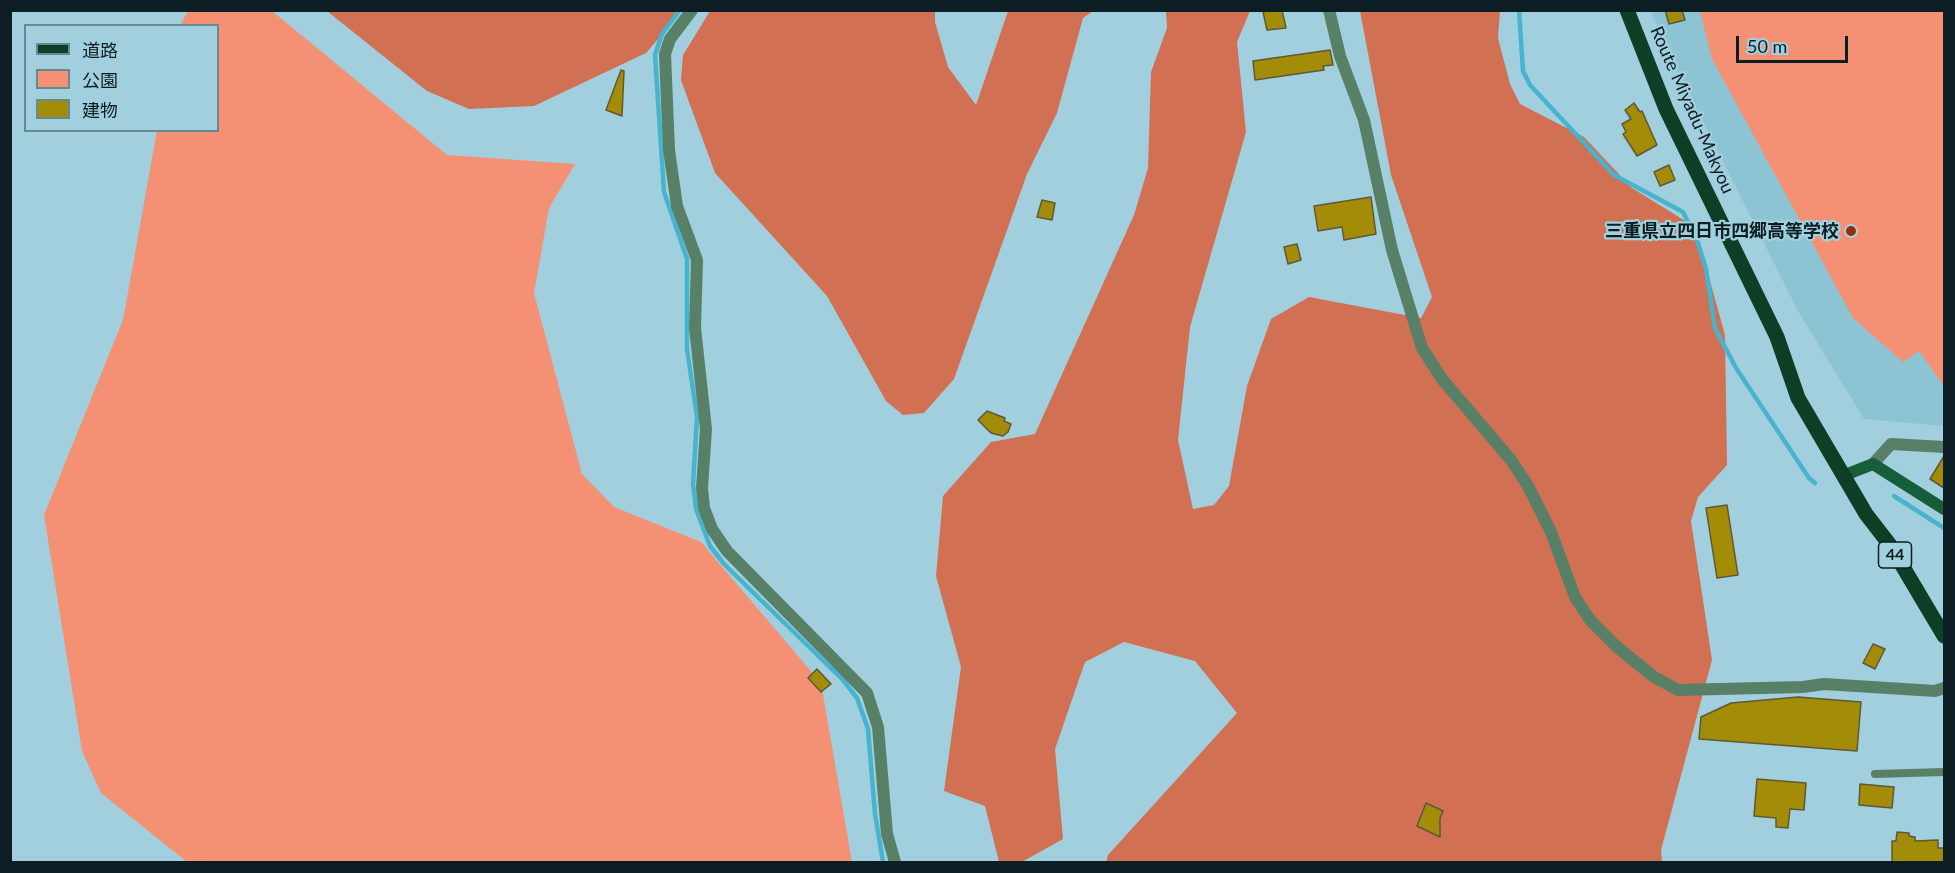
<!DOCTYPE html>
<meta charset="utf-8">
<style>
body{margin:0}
#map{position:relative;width:1955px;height:873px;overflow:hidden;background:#a2cfdd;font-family:Lato,"Noto Sans JP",sans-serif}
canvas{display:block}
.frame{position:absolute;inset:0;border:12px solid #0c1e23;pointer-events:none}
.legend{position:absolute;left:24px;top:24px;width:195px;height:108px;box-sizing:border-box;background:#a2cfdd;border:2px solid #668893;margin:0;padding:8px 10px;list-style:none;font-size:18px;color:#0c1e23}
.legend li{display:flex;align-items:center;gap:12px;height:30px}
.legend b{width:30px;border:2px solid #668893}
.scale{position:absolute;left:1736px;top:36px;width:112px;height:27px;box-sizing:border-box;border:3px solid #0c1e23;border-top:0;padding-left:8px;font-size:18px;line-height:21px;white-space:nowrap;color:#0c1e23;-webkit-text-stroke:4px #a2cfdd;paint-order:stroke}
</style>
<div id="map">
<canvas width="1955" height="873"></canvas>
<div class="frame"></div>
<ul class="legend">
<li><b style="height:8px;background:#0d3e26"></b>道路</li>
<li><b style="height:16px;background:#f49174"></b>公園</li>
<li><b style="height:16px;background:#a38c08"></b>建物</li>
</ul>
<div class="scale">50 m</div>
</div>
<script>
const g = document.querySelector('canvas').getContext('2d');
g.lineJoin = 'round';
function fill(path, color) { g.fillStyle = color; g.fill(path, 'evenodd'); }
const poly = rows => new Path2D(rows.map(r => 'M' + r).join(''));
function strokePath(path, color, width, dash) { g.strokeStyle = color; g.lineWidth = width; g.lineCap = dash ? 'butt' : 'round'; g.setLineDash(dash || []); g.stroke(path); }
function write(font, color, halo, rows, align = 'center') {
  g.font = font + ' Lato,"Noto Sans JP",sans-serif'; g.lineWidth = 4.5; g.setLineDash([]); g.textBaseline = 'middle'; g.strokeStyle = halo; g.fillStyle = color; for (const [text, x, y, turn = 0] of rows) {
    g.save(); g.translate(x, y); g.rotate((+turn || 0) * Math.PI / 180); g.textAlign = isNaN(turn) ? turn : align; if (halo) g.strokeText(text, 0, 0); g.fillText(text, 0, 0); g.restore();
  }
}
const built = poly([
 [1651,11,1944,11,1944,426,1864,419,1798,311,1663,42]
]);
const green = poly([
 [188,11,272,11,447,155,575,164,549,208,534,293,582,474,614,507,701,542,821,683,852,862,187,862,101,793,82,751,44,515,123,320,157,131,218,130,218,26,180,25],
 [1700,11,1944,11,1944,386,1919,351,1903,362,1853,318,1712,59]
]);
const forest = poly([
 [327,11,682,11,646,53,534,106,469,109,427,91],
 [710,11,935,11,935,22,948,67,976,105,1008,11,1093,11,1083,18,1057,113,1027,174,954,379,924,413,903,415,886,401,827,296,715,173,681,80,683,55],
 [1166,11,1250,11,1237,42,1246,132,1190,327,1178,440,1193,509,1214,505,1229,486,1247,386,1271,319,1309,297,1421,318,1432,297,1391,175,1360,11,1500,11,1498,38,1510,84,1520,104,1584,137,1632,188,1695,227,1725,335,1727,465,1698,497,1691,521,1712,660,1661,850,1662,862,1106,862,1108,855,1237,713,1195,661,1124,642,1085,662,1055,749,1063,839,1022,862,999,862,985,806,944,791,961,667,936,576,943,496,991,442,1035,434,1134,215,1148,168,1151,72,1167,28]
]);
const stream = poly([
 [680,10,662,34,655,55,664,192,687,259,687,349,697,417,693,484,696,509,710,546,724,564,843,680,857,698,868,729,875,814,883,862],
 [1519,10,1523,71,1530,85,1614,175,1683,212,1697,240,1706,269,1715,328,1736,368,1809,478,1815,483],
 [1894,496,1944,528]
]);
const building = poly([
 [1271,10,1282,10,1286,28,1267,30,1263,12,1271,10],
 [1665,10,1682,10,1685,20,1669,24,1665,10],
 [1330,50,1333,65,1323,66,1324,70,1255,80,1253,61,1330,50],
 [621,70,624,71,622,116,606,110,621,70],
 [1634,103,1640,112,1642,111,1657,145,1637,156,1623,134,1626,132,1622,124,1631,119,1625,110,1634,103],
 [1669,165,1675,180,1660,186,1654,172,1669,165],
 [1371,197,1376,234,1344,240,1342,227,1318,231,1314,206,1371,197],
 [1042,200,1055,203,1052,220,1037,217,1042,200],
 [1297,244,1301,260,1288,264,1284,247,1297,244],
 [987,411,1005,418,1004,421,1011,424,1008,432,1003,436,991,433,978,420,987,411],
 [1944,456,1944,488,1930,479,1944,456],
 [1727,505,1738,575,1717,578,1706,508,1727,505],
 [1873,644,1885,649,1875,669,1863,663,1873,644],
 [817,669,831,684,821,692,808,678,817,669],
 [1798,697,1861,702,1857,751,1699,739,1701,717,1731,703,1798,697],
 [1757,779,1806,783,1804,810,1790,809,1788,828,1776,827,1776,818,1754,816,1757,779],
 [1860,784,1894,787,1892,808,1859,805,1860,784],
 [1426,803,1443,811,1440,818,1440,837,1417,826,1426,803],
 [1897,832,1909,833,1909,836,1915,837,1915,841,1938,840,1938,848,1944,848,1944,862,1892,862,1892,841,1896,841,1897,832]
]);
const lane = poly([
 [1875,774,1944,772]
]);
const street = poly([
 [692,10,670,39,665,54,669,150,677,206,697,260,695,328,706,429,702,488,704,508,712,529,727,551,867,693,878,727,887,834,895,862],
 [1329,10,1340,56,1364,120,1392,250,1422,348,1442,379,1511,460,1528,486,1551,532,1575,597,1590,620,1616,646,1654,677,1678,690,1803,687,1824,684,1935,691,1944,688],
 [1873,464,1891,444,1944,447]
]);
const secondary = poly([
 [1845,475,1873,464,1944,509]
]);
const primary = poly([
 [1627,10,1666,109,1777,337,1798,398,1866,514,1890,545,1944,636]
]);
const markers = [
 [1851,231,6,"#952f09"]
];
const shields = [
 [1895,555,33]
];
const shieldNames = [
 ["44",1895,555]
];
const streetNames = [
 ["Route Miyadu-Makyou",1692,110,66]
];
const poiNames = [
 ["三重県立四日市四郷高等学校",1839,231]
];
fill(built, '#8dc4d4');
fill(green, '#f49174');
fill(forest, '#d27053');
strokePath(stream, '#47b4cf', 4.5);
fill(building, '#a38c08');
strokePath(building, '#5f5836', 1.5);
strokePath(lane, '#578067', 8);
strokePath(street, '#578067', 12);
strokePath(secondary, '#165d3a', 12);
strokePath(primary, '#0d3e26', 15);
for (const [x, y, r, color] of markers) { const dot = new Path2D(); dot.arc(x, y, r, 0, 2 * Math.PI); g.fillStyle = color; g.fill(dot); strokePath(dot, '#a2cfdd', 2); }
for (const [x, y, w] of shields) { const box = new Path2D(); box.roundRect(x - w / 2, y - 13, w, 26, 4.5); g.fillStyle = '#a2cfdd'; g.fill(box); strokePath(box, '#0c1e23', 1.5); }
write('bold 16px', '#0c1e23', null, shieldNames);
write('18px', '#0c1e23', '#a2cfdd', streetNames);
write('bold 18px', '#0c1e23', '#a2cfdd', poiNames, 'right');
</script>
